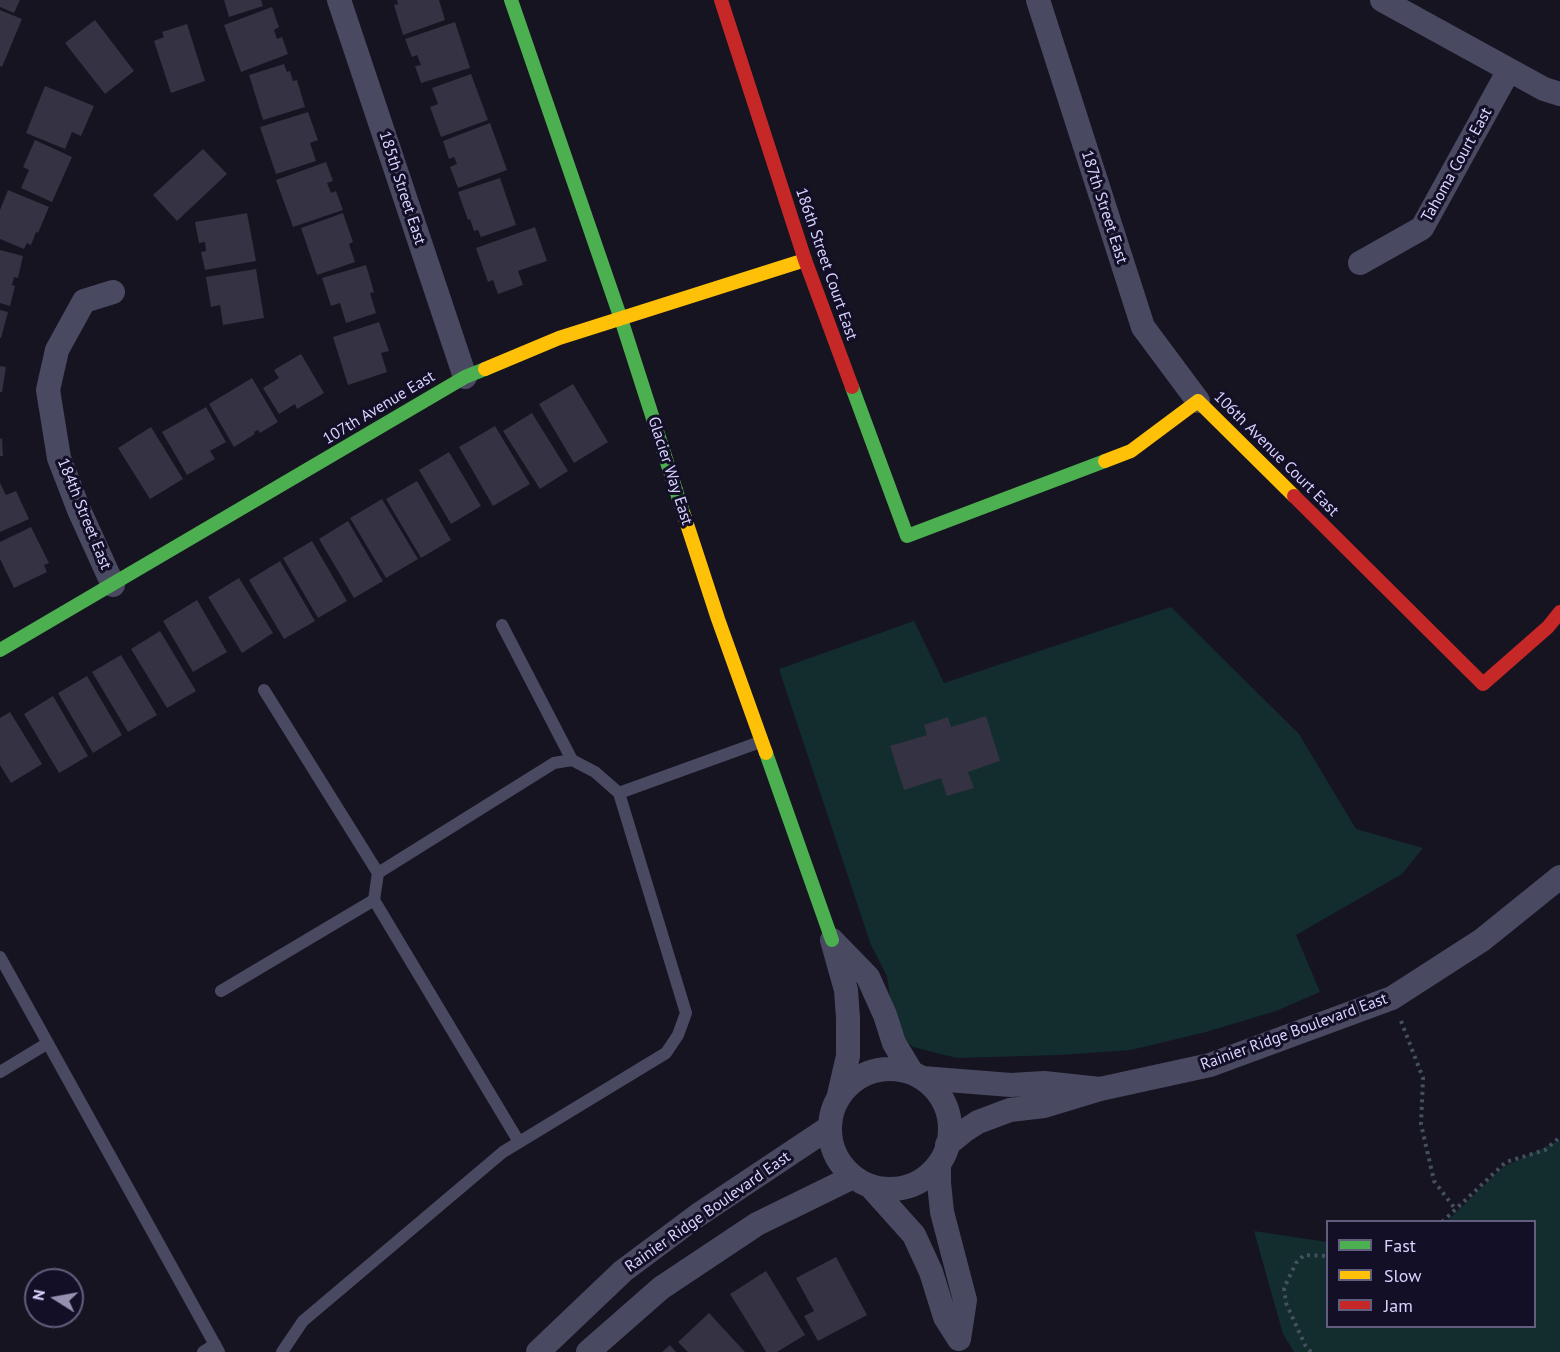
<!DOCTYPE html>
<style>
body{margin:0}
#map{position:relative;width:1560px;height:1352px;overflow:hidden;background:#161421;font-family:"PT Sans",sans-serif}
canvas{display:block}
.legend{position:absolute;left:1326px;top:1220px;width:210px;height:108px;box-sizing:border-box;background:#130f26;border:2px solid #625e7d;margin:0;padding:8px 10px;list-style:none;font-size:18px;color:#d9d4ff}
.legend li{display:flex;align-items:center;gap:12px;height:30px}
.legend b{width:30px;border:2px solid #625e7d}
.north{position:absolute;left:24px;top:1268px;width:60px;height:60px;box-sizing:border-box;background:#130f26;border:2px solid #625e7d;border-radius:50%;rotate:281deg;font-size:16px;font-weight:700;line-height:24px;text-align:center;color:#d9d4ff}
.north::after{content:'';display:block;margin:auto;width:21px;height:27px;background:#9591b1;clip-path:polygon(50% 0,100% 100%,50% 72%,0 100%)}
</style>
<div id="map">
<canvas width="1560" height="1352"></canvas>
<ul class="legend">
<li><b style="height:8px;background:#4caf50"></b>Fast</li>
<li><b style="height:8px;background:#ffc107"></b>Slow</li>
<li><b style="height:8px;background:#c62828"></b>Jam</li>
</ul>
<div class="north">N</div>
</div>
<script>
const g = document.querySelector('canvas').getContext('2d');
g.lineJoin = 'round';
function fill(path, color) { g.fillStyle = color; g.fill(path, 'evenodd'); }
const poly = rows => new Path2D(rows.map(r => 'M' + r).join(''));
function strokePath(path, color, width, dash) { g.strokeStyle = color; g.lineWidth = width; g.lineCap = dash ? 'butt' : 'round'; g.setLineDash(dash || []); g.stroke(path); }
function write(font, color, halo, rows, align = 'center') {
  g.font = font + ' "PT Sans",sans-serif'; g.lineWidth = 6; g.setLineDash([]); g.textBaseline = 'middle'; g.strokeStyle = halo; g.fillStyle = color; for (const [text, x, y, turn = 0] of rows) {
    g.save(); g.translate(x, y); g.rotate((+turn || 0) * Math.PI / 180); g.textAlign = isNaN(turn) ? turn : align; if (halo) g.strokeText(text, 0, 0); g.fillText(text, 0, 0); g.restore();
  }
}
const green = poly([
 [1171,607,1299,734,1356,829,1423,848,1402,874,1296,935,1320,992,1276,1011,1206,1032,1131,1050,1059,1055,957,1058,913,1047,899,1033,893,1018,887,976,871,945,779,669,914,621,944,683],
 [1560,1140,1560,1352,1294,1352,1283,1334,1254,1231,1327,1242,1328,1326,1534,1326,1534,1222,1447,1221,1503,1167]
]);
const building = poly([
 [0,0,20,0,14,13,0,7],
 [224,0,261,0,263,6,229,17],
 [397,0,439,0,445,20,403,35,394,5,398,4],
 [272,7,279,27,274,30,277,39,282,37,288,54,241,72,224,25],
 [0,10,22,19,2,67,0,66],
 [95,20,134,71,105,94,65,43],
 [455,22,470,68,421,83,415,66,421,65,417,55,412,57,405,39],
 [187,24,205,81,171,93,154,41,164,37,162,32],
 [284,64,287,72,290,71,293,81,297,80,305,107,263,120,249,75],
 [471,74,488,120,441,137,430,107,438,104,432,88],
 [45,86,94,106,81,136,72,132,65,149,26,133],
 [308,112,318,140,310,143,316,161,276,174,260,127],
 [490,123,507,170,458,188,450,167,457,164,454,157,449,159,443,141],
 [35,140,72,157,52,202,21,188,29,170,23,167],
 [203,149,227,174,177,221,153,195],
 [326,162,333,181,327,183,331,193,336,191,343,210,293,227,276,180],
 [500,178,516,225,481,237,478,230,474,231,470,219,468,220,458,192],
 [8,190,49,207,38,233,36,232,31,245,27,243,24,249,0,239,0,210],
 [247,213,256,261,205,270,201,252,206,251,205,242,199,243,195,222],
 [343,213,353,242,349,244,355,262,317,275,301,228],
 [535,227,547,261,518,271,523,285,498,294,493,280,488,282,476,248],
 [0,250,23,256,18,278,14,277,12,285,15,286,10,306,0,303],
 [366,265,374,292,370,293,376,313,346,323,340,303,331,306,322,278],
 [256,269,264,318,223,325,220,305,211,307,206,277],
 [0,310,8,312,1,338,0,338],
 [379,322,389,351,381,353,387,372,348,385,333,337],
 [301,354,324,393,297,409,295,404,279,414,263,388,279,378,274,370],
 [0,366,6,367,2,392,0,392],
 [252,378,278,422,260,433,258,430,254,432,255,434,234,447,209,404],
 [573,384,608,442,574,463,539,404],
 [206,407,226,442,210,451,215,459,187,475,162,432],
 [532,413,568,471,540,489,503,431],
 [495,426,530,484,493,506,459,447],
 [151,427,183,479,150,499,118,448],
 [2,438,3,456,0,456,0,439],
 [449,452,481,506,451,524,419,470],
 [417,481,451,540,421,558,386,499],
 [0,483,6,495,16,491,29,519,0,532],
 [382,499,418,559,386,578,350,518],
 [348,521,383,581,354,598,319,539],
 [31,527,49,563,44,565,47,572,14,588,0,559,0,542],
 [312,541,347,601,318,618,283,558],
 [280,561,315,621,284,639,249,580],
 [239,578,273,633,242,653,208,597],
 [197,600,227,652,193,672,163,621],
 [160,631,196,691,167,708,131,649],
 [121,655,157,715,128,732,92,672],
 [87,676,122,735,93,753,58,693],
 [53,696,88,756,59,773,24,714],
 [10,712,42,764,11,783,0,765,0,718],
 [986,716,1000,761,968,772,974,788,947,796,941,778,904,790,890,746,927,735,924,725,948,717,951,727],
 [836,1257,867,1315,818,1341,804,1316,814,1311,796,1278],
 [766,1271,805,1335,777,1352,766,1352,730,1294],
 [709,1313,745,1352,688,1352,678,1342],
 [670,1345,676,1352,662,1352]
]);
const path = poly([
 [1401,1021,1423,1078,1421,1124,1434,1181,1456,1210],
 [1442,1222,1506,1162,1545,1150,1560,1137],
 [1311,1352,1305,1345,1286,1303,1284,1288,1296,1263,1304,1255,1328,1256]
]);
const lane = poly([
 [502,625,572,760],
 [264,690,378,873,374,900,519,1142],
 [619,793,760,742],
 [0,957,219,1352],
 [221,991,374,900],
 [0,1072,48,1043],
 [203,1352,215,1344],
 [282,1352,303,1321,503,1152,666,1053,678,1035,686,1013,619,793,595,772,572,760,554,763,378,873]
]);
const street = poly([
 [339,0,465,377],
 [1038,0,1143,327,1198,401],
 [1382,0,1544,89,1560,94],
 [1360,263,1422,228,1509,70],
 [113,292,84,301,57,350,48,390,59,458,79,510,113,585],
 '830 1129a60 60 0 1 1 120 0a60 60 0 1 1-120 0Z',
 [922,1078,1011,1085,1044,1083,1100,1089,1044,1106,1010,1110,978,1122,964,1131,947,1145],
 [1100,1089,1210,1065,1392,998,1482,940,1560,877],
 [839,1095,848,1056,848,1018,846,990,832,940,868,977,885,1015,894,1043,912,1073],
 [871,1187,914,1235,931,1272,945,1317,959,1339,965,1300,942,1212,939,1183,939,1164],
 [538,1352,623,1271,698,1215,830,1127],
 [588,1352,661,1288,757,1224,853,1177]
]);
const fast = poly([
 [511,0,621,319,684,515],
 [852,387,907,536,1105,461],
 [0,650,465,377,485,369],
 [766,753,832,940]
]);
const slow = poly([
 [485,369,559,338,805,260],
 [1105,461,1131,451,1198,401,1294,496],
 [684,515,718,619,766,753]
]);
const jam = poly([
 [721,0,805,260,852,387],
 [1294,496,1483,684,1548,627,1560,612]
]);
const streetNames = [
 ["Tahoma Court East",1457,165,-61],
 ["185th Street East",402,188,72],
 ["187th Street East",1104,207,72],
 ["186th Street Court East",826,264,71],
 ["107th Avenue East",379,408,-31],
 ["106th Avenue Court East",1276,454,45],
 ["Glacier Way East",670,471,72],
 ["184th Street East",84,514,68],
 ["Rainier Ridge Boulevard East",1294,1032,-20],
 ["Rainier Ridge Boulevard East",708,1212,-35]
];
fill(green, '#132c2d');
fill(building, '#343243');
strokePath(path, '#44505f', 4, [3, 4.5]);
strokePath(lane, '#4a4962', 12);
strokePath(street, '#4a4962', 24);
strokePath(fast, '#4caf50', 14);
strokePath(slow, '#ffc107', 14);
strokePath(jam, '#c62828', 14);
write('16px', '#d9d4ff', '#130f26', streetNames);
</script>
